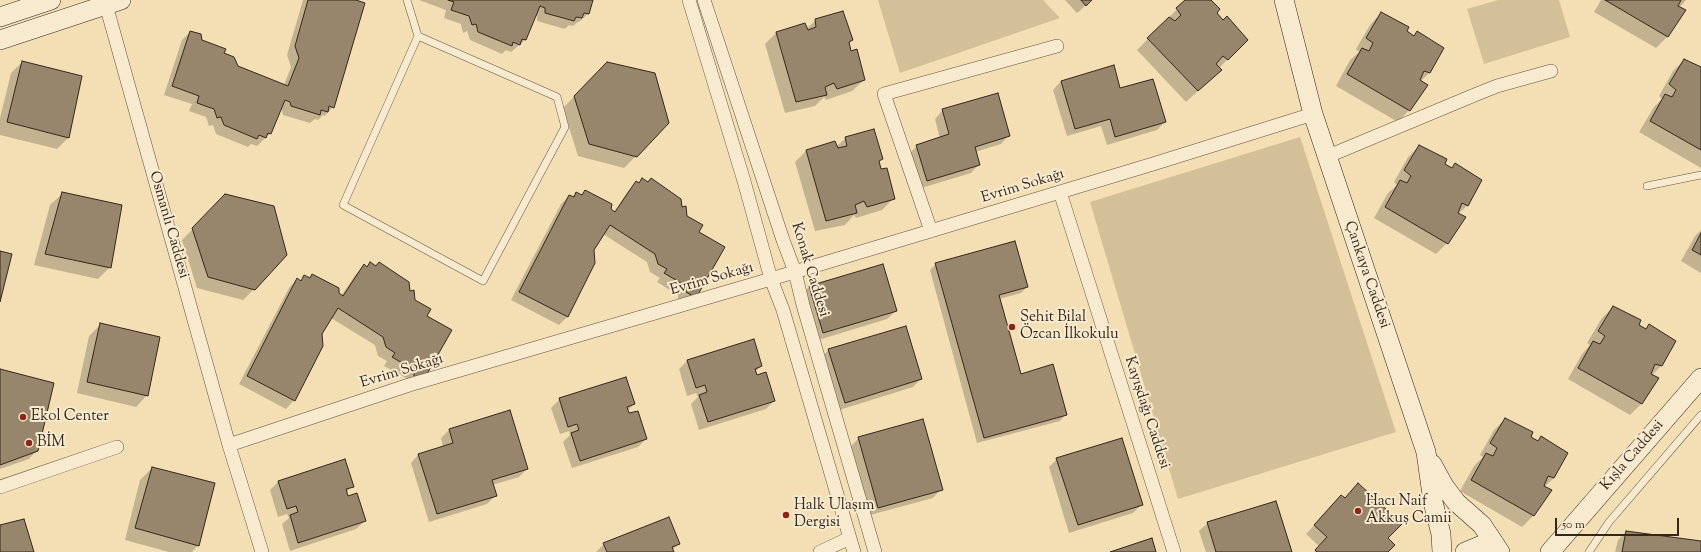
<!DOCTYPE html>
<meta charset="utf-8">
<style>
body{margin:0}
#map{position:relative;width:1701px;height:552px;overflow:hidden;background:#f3dfb3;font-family:"Sorts Mill Goudy",serif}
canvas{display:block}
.scale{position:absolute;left:1555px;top:518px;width:124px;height:18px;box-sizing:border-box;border:2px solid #34261c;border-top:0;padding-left:5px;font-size:12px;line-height:14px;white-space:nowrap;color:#34261c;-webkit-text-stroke:3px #f7eace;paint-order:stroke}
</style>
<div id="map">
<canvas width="1701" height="552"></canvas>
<div class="scale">50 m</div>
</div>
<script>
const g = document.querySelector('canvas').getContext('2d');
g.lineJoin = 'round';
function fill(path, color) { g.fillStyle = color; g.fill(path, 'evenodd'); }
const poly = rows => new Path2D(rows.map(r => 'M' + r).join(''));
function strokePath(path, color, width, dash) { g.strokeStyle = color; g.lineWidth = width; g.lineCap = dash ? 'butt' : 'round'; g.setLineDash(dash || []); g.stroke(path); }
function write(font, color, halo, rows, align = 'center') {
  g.font = font + ' "Sorts Mill Goudy",serif'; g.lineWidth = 4; g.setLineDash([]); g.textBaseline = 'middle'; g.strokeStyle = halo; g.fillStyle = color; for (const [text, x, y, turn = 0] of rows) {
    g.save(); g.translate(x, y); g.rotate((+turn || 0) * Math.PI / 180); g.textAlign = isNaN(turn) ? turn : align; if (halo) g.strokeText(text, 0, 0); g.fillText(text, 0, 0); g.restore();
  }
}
const green = poly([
 [878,0,1043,0,1060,18,900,73],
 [1498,0,1559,0,1570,37,1484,64,1467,9],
 [1300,137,1396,432,1178,499,1090,202]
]);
const shadow = poly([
 [303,0,353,0,333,107,325,116,323,115,318,120,315,119,310,123,283,115,282,110,280,109,270,133,257,146,251,144,248,147,216,134,213,125,209,126,206,117,189,111,192,104,164,95,182,40,190,32,201,41,223,54,237,67,284,85,291,67,287,55],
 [419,0,592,0,588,14,579,22,578,22,573,26,569,25,565,29,537,21,537,16,535,16,525,40,511,52,506,50,502,54,470,40,467,31,463,33,461,24,444,18,446,10],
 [1065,0,1092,0,1077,13],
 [1186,0,1209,0,1215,13,1223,21,1247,40,1219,68,1221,70,1186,102,1137,50],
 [1601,0,1686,0,1679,8,1667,37,1656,48,1594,12],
 [1381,13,1413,36,1417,32,1430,72,1420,82,1409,110,1398,122,1336,86,1350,60,1359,52,1356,49,1370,25],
 [816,20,852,40,848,44,850,52,864,80,852,91,826,100,824,97,815,106,785,113,765,44,776,33,806,29],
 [1684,60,1701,69,1701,168,1639,132,1654,107,1662,99,1659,96,1673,71],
 [22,62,68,138,57,149,0,135,0,118,11,73],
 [607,63,636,156,624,168,578,156,563,108],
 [1061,81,1120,90,1165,122,1157,130,1107,145,1101,126,1067,136,1053,90],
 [943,110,1009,135,1001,144,975,152,979,164,971,173,918,189,908,155,917,146,940,139,935,119],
 [846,138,882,158,878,162,881,171,894,198,882,210,856,218,854,215,845,225,815,231,795,162,806,151,836,147],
 [1419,146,1451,169,1455,165,1468,205,1458,214,1447,243,1436,254,1374,218,1388,193,1397,185,1394,182,1408,157],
 [642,179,681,208,698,233,695,297,678,301,678,295,657,282,660,278,650,272,647,262,603,234,593,250,594,263,567,317,559,325,511,300,561,204,569,196,572,197,576,193,581,195,585,192,614,212,628,191,636,182,638,184],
 [62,194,110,267,98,279,34,265,50,205],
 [226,195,254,289,243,300,197,288,182,240],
 [1701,230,1701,273,1681,261,1695,236],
 [370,263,375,267,379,263,409,292,414,300,423,381,406,384,406,378,384,366,387,361,378,356,375,345,331,318,321,334,294,400,286,409,239,384,289,288,297,279,300,281,304,277,309,279,313,275,341,296,356,274,364,266,366,267],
 [936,264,1027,287,1021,293,999,299,1020,375,1066,414,1060,421,977,443,930,270],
 [809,287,896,311,887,319,815,341,801,295],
 [1613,307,1645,330,1649,326,1661,366,1652,375,1658,378,1641,404,1630,415,1568,379,1582,354,1590,345,1587,343,1602,318],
 [101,324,147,395,136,407,77,393,89,336],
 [753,340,761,366,755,372,774,401,766,409,699,430,691,404,698,397,696,393,687,396,679,369,687,361],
 [829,350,921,379,913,387,836,411,820,358],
 [0,370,37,450,29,459,0,469],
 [560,399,634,404,627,411,646,439,638,447,572,468,563,442,570,435,569,431,560,434,551,408],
 [509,412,527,469,519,477,492,485,496,495,487,504,429,522,411,463,419,454,443,447,441,438,449,430],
 [1505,419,1537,442,1541,438,1554,478,1544,487,1550,490,1533,516,1522,527,1460,491,1474,466,1483,457,1480,455,1494,430],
 [859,438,941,489,933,498,870,515,851,446],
 [1057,459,1142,504,1133,513,1069,533,1049,467],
 [344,461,352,486,346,493,365,521,356,529,290,551,282,524,289,518,287,514,278,517,270,490,278,482],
 [152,468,198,545,192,552,169,552,125,540,140,480],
 [1344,499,1387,538,1387,552,1314,552,1319,546,1306,534,1333,505],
 [1208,523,1291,552,1206,552,1199,531],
 [1626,532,1701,543,1701,552,1615,552,1618,540],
 [604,544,679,544,672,550,673,552,596,552]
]);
const building = poly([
 [308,0,356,0,365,3,334,108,329,106,328,112,321,110,320,115,291,106,290,102,285,100,271,134,268,133,266,138,259,135,257,139,224,125,221,117,217,118,214,109,197,103,199,96,172,86,190,31,201,34,202,40,226,49,224,53,234,57,238,66,288,86,299,58,295,46,308,0],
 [448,0,593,0,589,14,584,13,582,18,576,17,574,21,545,13,545,8,540,6,526,40,522,39,520,45,513,42,512,46,478,32,476,24,472,25,469,16,451,10,454,2,448,0],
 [1081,0,1092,0,1086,6,1081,0],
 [1185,0,1211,0,1220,9,1217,13,1223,20,1227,16,1248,40,1228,60,1223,56,1216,64,1222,70,1198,91,1147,38,1169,17,1175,21,1181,15,1176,8,1185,0],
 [1605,0,1681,0,1678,6,1686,10,1668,37,1605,0],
 [843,11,853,40,849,42,851,51,857,49,865,80,837,89,834,83,825,87,827,95,796,102,776,32,805,23,808,30,816,27,815,19,843,11],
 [1381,12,1409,27,1407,31,1414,36,1417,31,1444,48,1430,73,1424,71,1420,80,1428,85,1410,111,1347,74,1362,48,1369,51,1373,43,1366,38,1381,12],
 [1684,59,1701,67,1701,150,1650,121,1665,94,1672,97,1676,90,1669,84,1684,59],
 [22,61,82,76,69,138,7,122,22,61],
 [607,62,655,73,669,123,637,157,589,144,574,96,607,62],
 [1114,65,1120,88,1153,79,1166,122,1115,137,1110,119,1075,129,1061,81,1114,65],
 [998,93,1010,136,975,147,980,165,927,181,916,145,949,134,942,109,998,93],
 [874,129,883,159,879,161,881,169,887,168,895,199,867,207,864,201,855,205,857,213,826,221,806,150,835,141,838,148,847,146,845,137,874,129],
 [1419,145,1447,159,1445,164,1452,168,1455,163,1482,180,1468,206,1462,203,1458,213,1466,217,1448,244,1385,207,1400,180,1407,183,1411,176,1404,170,1419,145],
 [642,178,648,182,651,178,681,199,682,207,686,206,687,216,703,225,699,232,725,247,696,298,686,292,686,286,664,273,667,269,658,264,655,254,610,225,594,250,595,263,568,317,519,292,569,195,574,197,576,192,582,195,585,190,612,204,611,209,615,212,636,181,639,183,642,178],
 [62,192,122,205,111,268,45,254,62,192],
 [225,194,274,206,287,255,255,290,208,277,192,228,225,194],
 [1701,233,1701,255,1692,250,1701,233],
 [1015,241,1028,287,999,295,1021,374,1053,364,1067,415,984,438,935,263,1015,241],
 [0,251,12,254,0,302,0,251],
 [370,262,376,266,379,262,409,282,410,291,414,290,415,300,431,309,427,316,452,330,423,381,414,376,414,370,392,357,395,353,386,347,383,337,338,308,322,334,323,346,295,401,247,376,297,278,301,281,304,275,310,278,312,274,339,288,339,293,343,296,364,264,367,267,370,262],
 [883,264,897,311,823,333,809,286,883,264],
 [1613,306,1641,320,1639,325,1646,329,1649,324,1676,341,1662,366,1655,364,1651,374,1659,378,1642,404,1578,368,1593,341,1600,344,1605,336,1598,331,1613,306],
 [100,323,160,337,148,396,87,382,100,323],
 [906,326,922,379,845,403,828,349,906,326],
 [754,339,762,366,755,369,757,375,766,372,775,401,708,422,699,395,707,392,705,385,696,388,687,360,754,339],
 [0,369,54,383,38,451,0,465,0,369],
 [626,377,635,404,627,407,629,413,638,411,647,439,580,461,571,433,579,430,577,424,568,427,559,398,626,377],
 [510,410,528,469,492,480,497,496,437,514,418,454,453,443,449,429,510,410],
 [1505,418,1533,432,1531,437,1538,441,1541,436,1568,453,1554,478,1548,476,1544,486,1552,490,1534,516,1471,480,1486,453,1493,456,1497,448,1490,443,1505,418],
 [923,419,943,490,878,508,858,437,923,419],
 [1122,438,1143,505,1078,525,1056,458,1122,438],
 [345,459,354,487,346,489,348,496,357,493,366,521,298,543,290,515,298,512,296,506,287,509,278,481,345,459],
 [152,467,215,483,199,546,135,528,152,467],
 [1358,483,1402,524,1388,538,1395,545,1388,552,1317,552,1315,550,1327,537,1314,525,1341,495,1345,498,1358,483],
 [1276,501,1292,552,1216,552,1207,522,1276,501],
 [669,517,680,544,672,547,674,552,607,552,603,543,669,517],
 [24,519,34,552,0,552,0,525,24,519],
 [1626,531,1701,541,1701,552,1622,552,1626,531],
 [1152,538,1156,552,1110,552,1152,538]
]);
const lane = poly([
 [407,0,418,36,343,205,483,281,565,127,557,97,418,36],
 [1647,186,1701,175],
 [1589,552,1609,522,1701,415]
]);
const street = poly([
 [689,0,744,181,771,279,783,310,854,552],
 [704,0,783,240,795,272,803,305,875,552],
 [106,5,229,445,262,552],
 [1326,157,1477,94,1497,86,1551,71],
 [1060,192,1174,552],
 [931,231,884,94,1057,46],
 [229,445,409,385,771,279,1153,164,1313,114],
 [0,487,117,447],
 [820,552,850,538]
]);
const secondary = poly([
 [1284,0,1313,114,1426,452,1433,502,1441,534,1442,552],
 [0,17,51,0],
 [0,40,121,0],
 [1432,464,1444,486,1456,502,1482,525,1500,552],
 [1465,552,1482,545,1498,550],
 [1550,552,1701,378]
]);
const markers = [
 [1012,327,4,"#8f2418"],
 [23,417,4,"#8f2418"],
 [29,443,4,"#8f2418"],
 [1358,511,4,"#8f2418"],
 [786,515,4,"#8f2418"]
];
const streetNames = [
 ["Evrim Sokağı",1023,187,-17],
 ["Osmanlı Caddesi",168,225,74],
 ["Konak Caddesi",809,270,73],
 ["Çankaya Caddesi",1366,275,71],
 ["Evrim Sokağı",712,280,-16],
 ["Evrim Sokağı",402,372,-17],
 ["Kayışdağı Caddesi",1146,413,72],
 ["Kışla Caddesi",1633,456,-49]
];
const poiNames = [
 ["Şehit Bilal",1020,318],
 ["Özcan İlkokulu",1020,335],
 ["Ekol Center",31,417],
 ["BİM",37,443],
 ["Hacı Naif",1366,502],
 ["Akkuş Camii",1366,519],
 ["Halk Ulaşım",794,506],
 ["Dergisi",794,523]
];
fill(green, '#d3c099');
fill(shadow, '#0003');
fill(building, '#97866b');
strokePath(building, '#34261c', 1);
strokePath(lane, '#645442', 8);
strokePath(street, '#645442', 14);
strokePath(secondary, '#34261c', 20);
strokePath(lane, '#f7eace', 7);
strokePath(street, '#f7eace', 13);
strokePath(secondary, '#f7eace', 19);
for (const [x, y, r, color] of markers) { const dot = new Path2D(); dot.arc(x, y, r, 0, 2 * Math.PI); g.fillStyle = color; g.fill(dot); strokePath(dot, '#f7eace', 1.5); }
write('15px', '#34261c', '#f7eace', streetNames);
write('15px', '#34261c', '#f7eace', poiNames, 'left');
</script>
